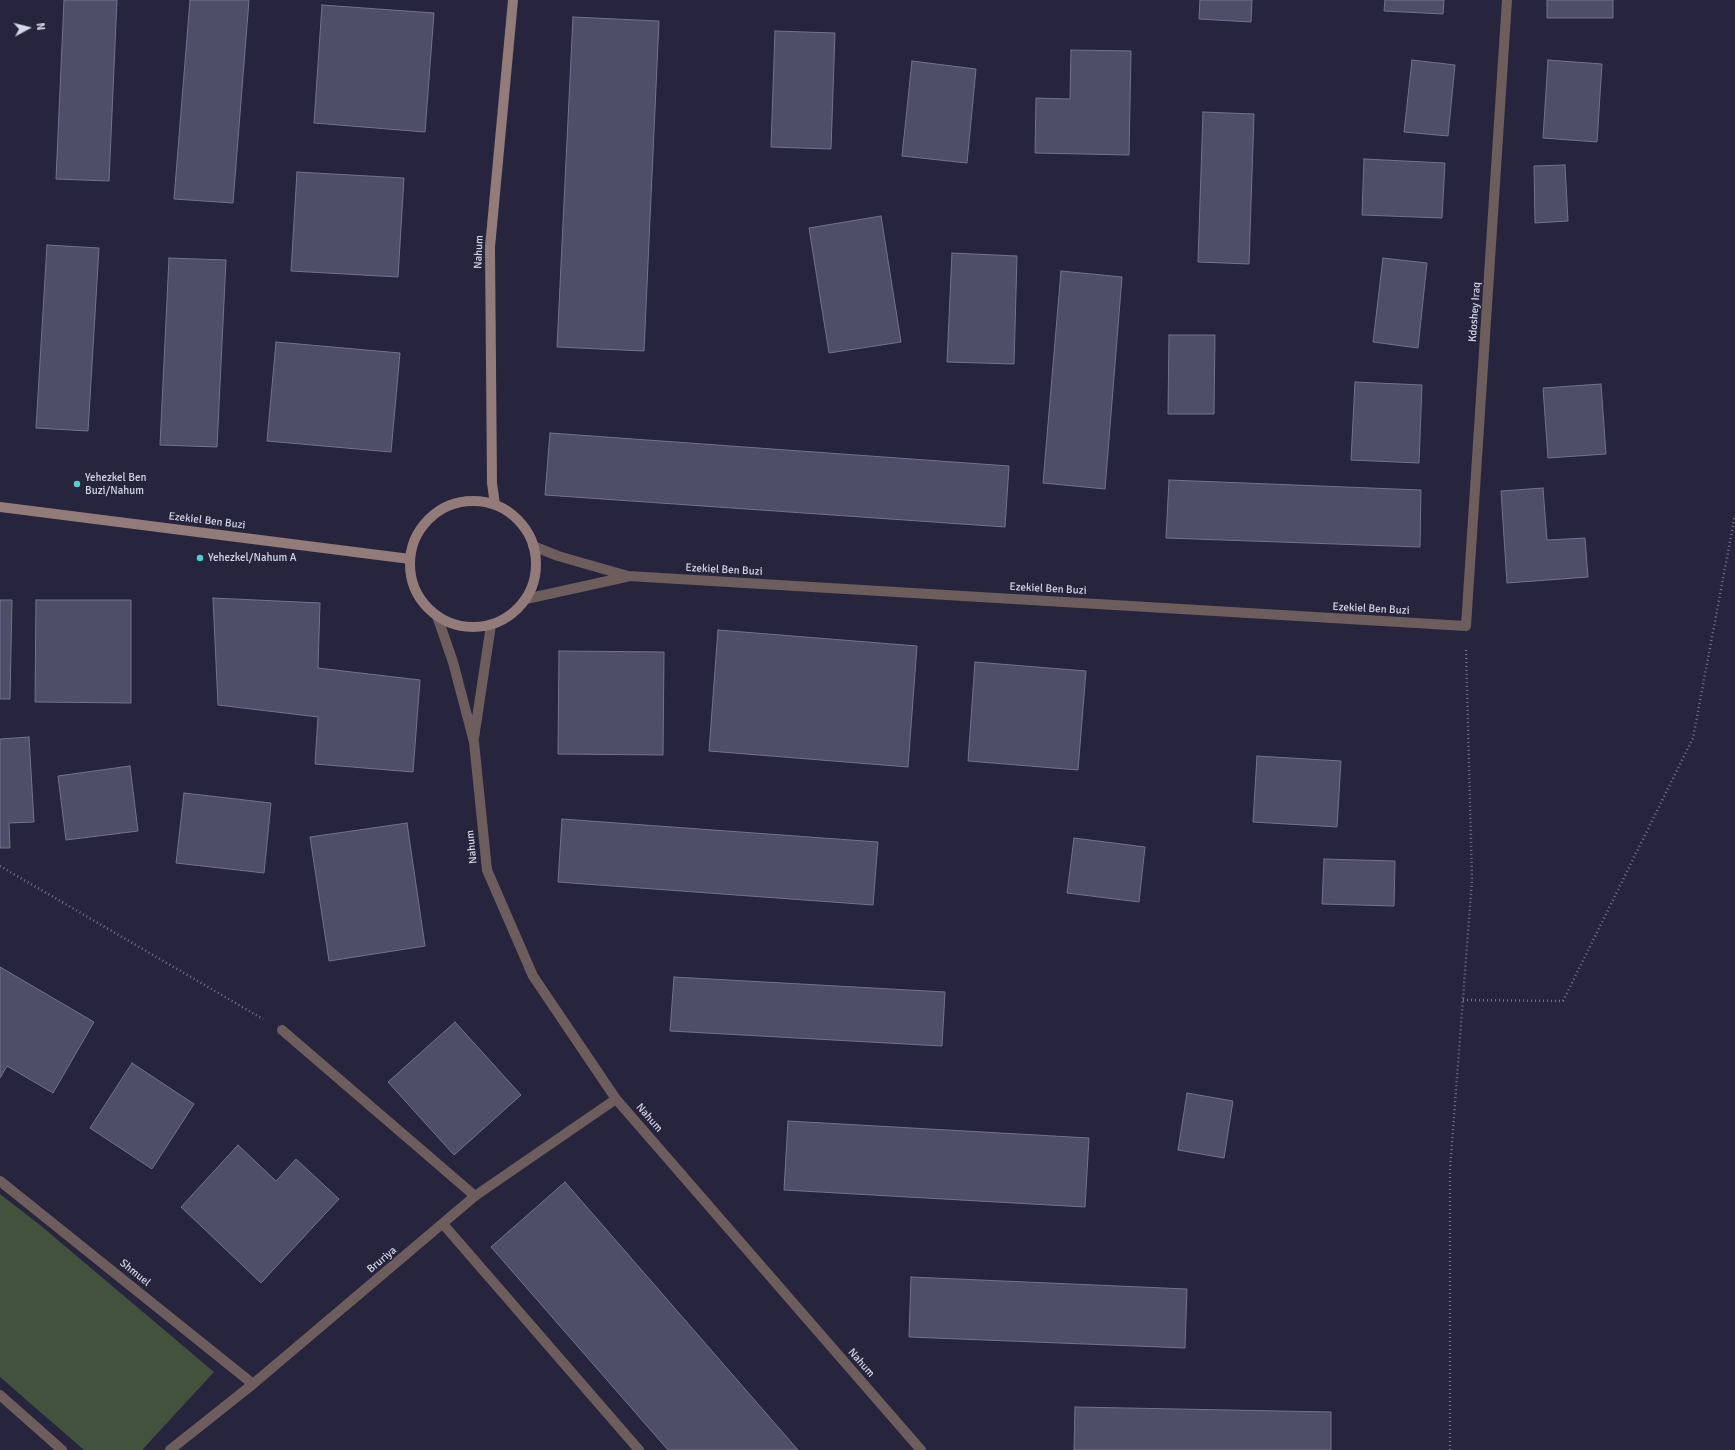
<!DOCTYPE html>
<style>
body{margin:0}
#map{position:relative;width:1735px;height:1450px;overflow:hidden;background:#26253d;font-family:Signika,sans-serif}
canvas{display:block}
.north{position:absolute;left:8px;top:8px;width:40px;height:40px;-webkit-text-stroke:3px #26253d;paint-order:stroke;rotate:83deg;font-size:11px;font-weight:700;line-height:16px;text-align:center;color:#d5d6e6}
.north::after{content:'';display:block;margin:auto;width:14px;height:18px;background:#d5d6e6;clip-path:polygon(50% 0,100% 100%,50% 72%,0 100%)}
</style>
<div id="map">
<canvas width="1735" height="1450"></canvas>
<div class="north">N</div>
</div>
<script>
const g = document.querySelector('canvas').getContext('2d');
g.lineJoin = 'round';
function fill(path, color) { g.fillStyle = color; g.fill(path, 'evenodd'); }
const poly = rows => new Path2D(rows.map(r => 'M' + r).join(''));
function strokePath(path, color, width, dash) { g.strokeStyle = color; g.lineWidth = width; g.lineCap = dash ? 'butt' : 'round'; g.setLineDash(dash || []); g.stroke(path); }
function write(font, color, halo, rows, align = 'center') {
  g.font = font + ' Signika,sans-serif'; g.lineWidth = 3; g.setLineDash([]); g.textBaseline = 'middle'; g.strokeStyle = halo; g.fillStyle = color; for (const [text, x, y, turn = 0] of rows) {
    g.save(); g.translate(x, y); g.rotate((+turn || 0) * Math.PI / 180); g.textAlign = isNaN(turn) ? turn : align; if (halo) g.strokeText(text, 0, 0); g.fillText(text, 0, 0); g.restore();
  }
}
const green = poly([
 [0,1194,40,1225,214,1372,142,1450,84,1450,0,1377]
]);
const building = poly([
 [64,0,117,0,109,181,56,179,64,0],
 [190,0,249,0,233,203,174,199,190,0],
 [1200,0,1252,0,1251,22,1199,19,1200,0],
 [1385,0,1444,0,1443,14,1384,11,1385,0],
 [1547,0,1613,0,1613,18,1547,18,1547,0],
 [322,5,434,13,425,132,314,123,322,5],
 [573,17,659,21,644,351,557,347,573,17],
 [775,31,835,33,831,149,771,147,775,31],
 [1071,50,1131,51,1129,155,1035,153,1036,98,1070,99,1071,50],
 [1412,60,1455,65,1448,136,1404,132,1412,60],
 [1548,60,1602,64,1597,142,1543,138,1548,60],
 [912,61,976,69,967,163,902,156,912,61],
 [1203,112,1254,114,1249,264,1198,262,1203,112],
 [1364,159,1445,163,1442,218,1362,215,1364,159],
 [1565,165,1568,221,1535,223,1534,166,1565,165],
 [297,172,404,178,398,277,291,271,297,172],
 [881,216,901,342,829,353,809,228,881,216],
 [47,245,99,248,88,431,36,428,47,245],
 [952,253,1017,256,1014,364,947,362,952,253],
 [169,258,226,260,217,447,160,445,169,258],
 [1383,258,1427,263,1418,348,1373,342,1383,258],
 [1061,271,1122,277,1105,489,1043,483,1061,271],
 [1169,335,1215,335,1214,414,1168,414,1169,335],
 [276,342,400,353,391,452,267,441,276,342],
 [1355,382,1422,385,1419,463,1351,460,1355,382],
 [1601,384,1606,454,1548,458,1543,388,1601,384],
 [550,433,1009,466,1005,527,545,495,550,433],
 [1169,480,1421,490,1420,547,1166,538,1169,480],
 [1543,488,1547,540,1585,538,1588,577,1507,583,1501,491,1543,488],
 [213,598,320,603,318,668,420,680,413,772,315,764,318,717,218,705,213,598],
 [0,600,12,600,10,699,0,699,0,600],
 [36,600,131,600,131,703,35,702,36,600],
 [718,630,917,646,908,767,709,751,718,630],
 [559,651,664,652,663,755,558,754,559,651],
 [975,662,1086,671,1078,770,968,761,975,662],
 [29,737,34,822,9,823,10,848,0,848,0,739,29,737],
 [1257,756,1341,761,1337,827,1253,822,1257,756],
 [130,766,138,831,66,840,58,776,130,766],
 [184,793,271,803,264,873,176,863,184,793],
 [562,819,878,842,873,905,558,882,562,819],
 [407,823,425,946,329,961,310,837,407,823],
 [1074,838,1145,847,1139,902,1067,893,1074,838],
 [1324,859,1395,861,1394,906,1322,904,1324,859],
 [0,967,94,1022,53,1093,7,1066,0,1078,0,967],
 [674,977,945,992,942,1046,670,1031,674,977],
 [455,1022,521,1095,454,1155,388,1082,455,1022],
 [132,1063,194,1104,152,1169,90,1128,132,1063],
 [1187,1093,1233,1101,1224,1158,1178,1150,1187,1093],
 [788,1121,1089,1138,1085,1207,784,1190,788,1121],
 [238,1145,276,1181,296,1159,339,1199,261,1283,181,1207,238,1145],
 [565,1182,798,1450,668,1450,491,1247,565,1182],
 [911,1277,1187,1289,1185,1348,909,1337,911,1277],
 [1075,1407,1331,1412,1331,1450,1074,1450,1075,1407]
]);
const path = poly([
 [0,866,263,1019],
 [1463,1000,1563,1001,1693,738,1735,515],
 [1450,1450,1450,1169,1472,880,1466,649]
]);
const lane = poly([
 [282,1030,475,1196],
 [443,1224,639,1450]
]);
const street = poly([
 [533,546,558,556,628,576,1466,626,1507,0],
 [526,599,626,577],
 [437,616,453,662,474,742,487,870,533,976,616,1099,921,1450],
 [474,738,491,625],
 [0,1181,253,1384],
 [0,1395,62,1450],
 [170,1450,253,1384,475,1196,616,1099]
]);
const secondary = poly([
 '410 564a63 63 0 1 1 126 0a63 63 0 1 1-126 0Z',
 [495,505,492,483,490,247,513,0],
 [0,507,410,559]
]);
const markers = [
 [77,484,4,"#52cdd0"],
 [200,558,4,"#52cdd0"]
];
const streetNames = [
 ["Nahum",479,252,-88],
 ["Kdoshey Iraq",1475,312,-86],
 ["Ezekiel Ben Buzi",207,521,7],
 ["Ezekiel Ben Buzi",724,570,3],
 ["Ezekiel Ben Buzi",1048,589,3],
 ["Ezekiel Ben Buzi",1371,609,3],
 ["Nahum",472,847,-96],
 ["Nahum",649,1118,49],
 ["Bruriya",382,1260,-40],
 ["Shmuel",135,1273,39],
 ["Nahum",861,1363,49]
];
const poiNames = [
 ["Yehezkel Ben",85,478],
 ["Buzi/Nahum",85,491],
 ["Yehezkel/Nahum A",208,558]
];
fill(green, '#42523d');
fill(building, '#4e4e68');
strokePath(building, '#73728f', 1);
strokePath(path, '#747489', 2.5, [1, 3]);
strokePath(lane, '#6d5e5d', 10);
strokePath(street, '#6d5e5d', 10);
strokePath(secondary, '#937b7a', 10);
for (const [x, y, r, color] of markers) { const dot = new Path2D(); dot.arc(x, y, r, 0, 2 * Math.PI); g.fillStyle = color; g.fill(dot); strokePath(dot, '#26253d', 1.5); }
write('11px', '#d5d6e6', '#26253d', streetNames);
write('11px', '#d5d6e6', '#26253d', poiNames, 'left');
</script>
